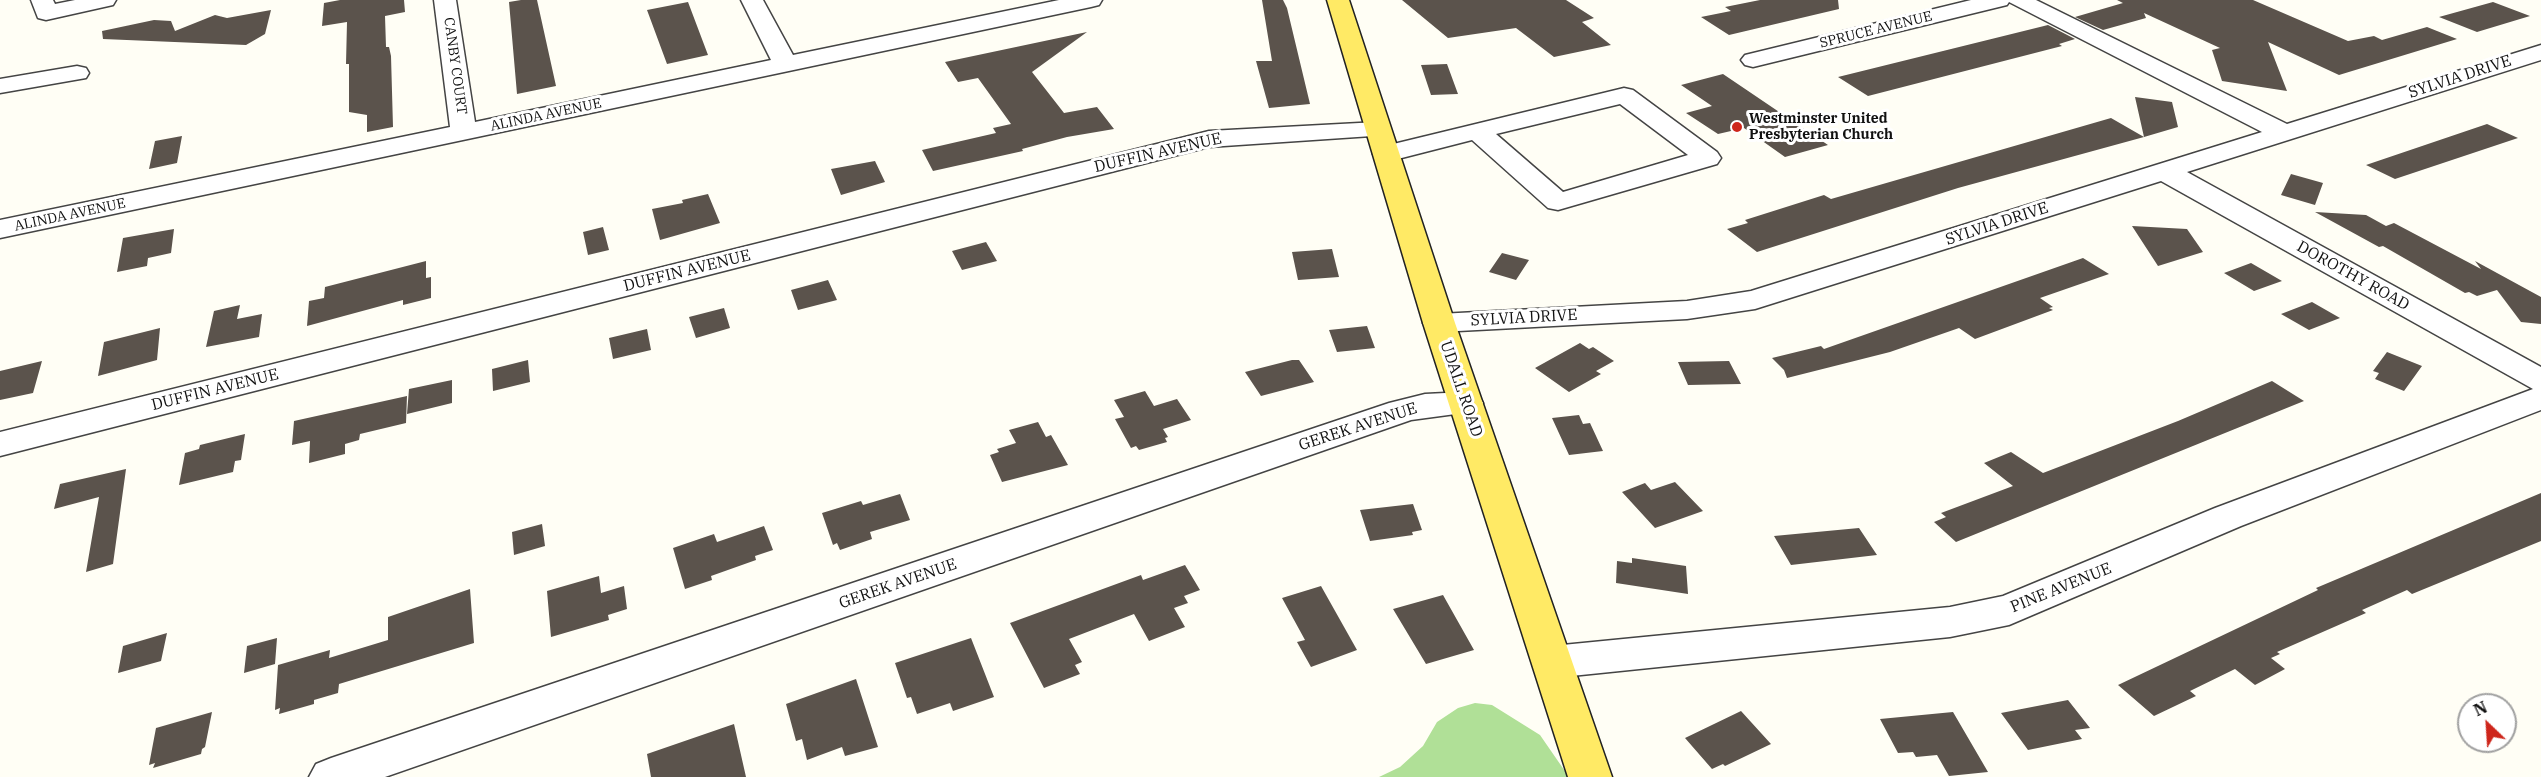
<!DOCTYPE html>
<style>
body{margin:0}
#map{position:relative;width:2541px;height:777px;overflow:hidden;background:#fffef5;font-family:"IBM Plex Serif",serif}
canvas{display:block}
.north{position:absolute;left:2457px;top:693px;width:60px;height:60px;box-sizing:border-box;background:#fff;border:2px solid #a0a0a0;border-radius:50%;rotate:335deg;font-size:16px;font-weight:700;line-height:24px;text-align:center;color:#111}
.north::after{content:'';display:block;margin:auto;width:21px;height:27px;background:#ce261b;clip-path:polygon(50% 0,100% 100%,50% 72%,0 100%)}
</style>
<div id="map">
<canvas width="2541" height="777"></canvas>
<div class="north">N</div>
</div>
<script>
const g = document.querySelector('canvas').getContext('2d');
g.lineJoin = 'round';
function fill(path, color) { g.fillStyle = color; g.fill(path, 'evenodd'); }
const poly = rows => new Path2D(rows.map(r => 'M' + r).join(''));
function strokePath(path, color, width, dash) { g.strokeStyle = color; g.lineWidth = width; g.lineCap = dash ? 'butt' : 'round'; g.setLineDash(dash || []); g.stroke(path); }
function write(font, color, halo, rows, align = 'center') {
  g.font = font + ' "IBM Plex Serif",serif'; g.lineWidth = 6; g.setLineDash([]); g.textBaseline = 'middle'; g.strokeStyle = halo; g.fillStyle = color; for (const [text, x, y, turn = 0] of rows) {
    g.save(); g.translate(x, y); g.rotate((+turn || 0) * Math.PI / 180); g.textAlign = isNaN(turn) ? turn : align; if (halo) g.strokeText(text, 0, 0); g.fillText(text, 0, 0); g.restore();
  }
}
const forest = poly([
 [1475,703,1492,705,1540,735,1569,777,1379,777,1400,767,1423,746,1437,722,1458,708]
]);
const building = poly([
 [340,0,404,0,405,12,385,16,386,47,389,47,391,56,393,127,367,132,367,115,349,112,349,64,346,64,347,22,322,26,324,3],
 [521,0,537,0,556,86,517,94,509,2],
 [1262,0,1283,0,1287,8,1310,104,1269,108,1256,61,1272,61],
 [1402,0,1566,0,1594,18,1582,22,1611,45,1554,57,1516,28,1448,38],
 [1760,0,1838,0,1839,9,1729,35,1701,17,1731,11,1725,7],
 [2117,0,2253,0,2348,41,2374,36,2382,40,2427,27,2457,39,2339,75,2268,42,2287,91,2222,81,2212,50,2220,48,2144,13,2146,18,2103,30,2075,17,2123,3],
 [688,2,708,55,667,64,647,10],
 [2493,2,2530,16,2477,32,2439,17],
 [271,10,265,34,246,45,103,39,102,31,154,20,171,21,175,31,215,15,227,18],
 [2048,25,2075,39,2059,44,2062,46,1868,96,1838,77],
 [1087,32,1032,72,1064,113,1097,107,1114,129,1067,137,1022,149,1023,151,933,171,922,150,996,133,993,128,1011,124,978,78,958,82,945,62],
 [1447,64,1458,94,1431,95,1421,65],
 [1723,74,1828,145,1785,157,1744,128,1718,134,1686,113,1712,106,1681,85],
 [2135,97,2172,102,2178,127,2144,137],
 [2111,118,2144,137,1958,188,1757,252,1727,229,1748,223,1745,220,1824,195,1831,199],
 [2487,124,2518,138,2395,179,2366,165],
 [182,136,177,163,149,169,155,141],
 [875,161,885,182,841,195,831,169],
 [2291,174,2323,183,2315,205,2281,195],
 [708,194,720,223,660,240,652,209,683,203,682,200],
 [2315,212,2366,215,2386,226,2394,223,2481,269,2475,261,2541,297,2541,324,2521,322,2497,290,2477,296,2469,292,2465,293,2383,246,2379,247],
 [2132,226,2187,229,2203,252,2158,266],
 [603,227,609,250,588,255,583,232],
 [174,229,171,253,148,258,147,266,117,272,123,238],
 [986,242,997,261,962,270,952,251],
 [1332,249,1339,277,1298,280,1292,252],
 [1502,253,1529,260,1516,280,1489,272],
 [2083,258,2109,274,2040,298,2053,307,2049,308,2053,310,1975,339,1959,328,1890,352,1787,378,1784,370,1772,358,1821,346,1824,349],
 [426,261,426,278,431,277,431,298,403,305,403,300,307,326,309,301,324,298,325,287],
 [2251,263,2282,281,2254,291,2224,273],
 [828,280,837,300,798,310,791,290],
 [2312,302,2340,318,2309,330,2281,314],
 [240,305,237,319,262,314,259,337,206,347,214,311],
 [724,308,730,328,696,338,689,317],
 [1367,326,1375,348,1337,352,1329,330],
 [160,328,157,360,98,376,104,342],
 [647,329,651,350,613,359,609,338],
 [1580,343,1589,349,1593,347,1614,361,1596,371,1601,374,1569,392,1535,368],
 [2387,352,2422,366,2404,391,2375,379,2379,373,2373,371],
 [528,360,530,382,493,391,492,369],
 [1292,360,1299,360,1314,382,1261,396,1245,372],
 [42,361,33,393,0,400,0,371],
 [1729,361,1741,384,1688,385,1678,362],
 [452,380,452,403,407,414,409,389],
 [2272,381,2304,401,1956,542,1934,522,1946,517,1941,513,2013,486,1984,463,2011,452,2043,473,2178,421],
 [1145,391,1154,406,1177,399,1191,420,1163,429,1168,437,1165,438,1167,442,1139,450,1136,446,1131,448,1115,419,1124,417,1114,400],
 [407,396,406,423,360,434,359,440,345,444,345,454,309,463,310,441,292,445,294,421],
 [1579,415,1583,424,1590,423,1603,451,1569,455,1552,418],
 [1038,422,1046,437,1051,435,1068,465,1002,482,990,455,999,452,997,449,1016,443,1009,430],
 [245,434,241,460,235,461,233,472,179,485,185,453,199,449,200,445],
 [126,469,113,564,86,572,99,497,54,509,60,484],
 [1675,482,1703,511,1655,528,1622,492,1645,483,1651,490],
 [2541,493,2541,541,2412,594,2407,590,2362,610,2366,613,2277,652,2280,654,2271,658,2285,669,2255,685,2235,669,2190,691,2196,696,2154,716,2118,685,2318,590,2316,588],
 [900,494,910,520,870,532,872,539,840,550,837,543,833,545,822,513,861,501,863,505],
 [1413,504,1422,530,1412,532,1413,535,1370,541,1360,510],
 [542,524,545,546,514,555,512,532],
 [764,526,773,550,755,556,756,560,711,576,712,580,685,589,673,548,714,534,717,542],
 [1859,528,1877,555,1791,565,1774,536],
 [1632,558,1686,566,1688,594,1616,583,1617,561,1632,563],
 [1185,565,1200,590,1184,596,1188,603,1174,608,1185,627,1149,641,1134,614,1069,639,1082,662,1075,665,1080,674,1044,688,1010,623,1141,575,1143,580],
 [599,576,601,593,624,586,627,609,608,615,609,620,551,637,547,591],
 [1321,586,1357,650,1311,667,1297,642,1305,640,1282,598],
 [470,589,474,643,339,684,338,693,314,700,314,704,279,714,280,708,275,710,278,665,330,650,329,658,388,640,388,617],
 [1443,595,1474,650,1426,664,1393,609],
 [167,633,161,661,118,673,123,646],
 [277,638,275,664,244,673,247,646],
 [971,638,994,697,953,711,950,703,917,714,911,697,907,698,895,663],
 [856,679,878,747,845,756,842,747,807,760,802,739,796,741,786,704],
 [2068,700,2090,728,2075,730,2082,739,2028,750,2001,713],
 [1741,711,1771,744,1725,766,1723,764,1712,769,1685,738],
 [212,712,205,747,202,749,201,754,153,768,155,763,149,765,156,728],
 [1953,712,1988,772,1949,776,1937,755,1916,757,1913,752,1898,753,1880,719],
 [734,724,746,777,651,777,647,754]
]);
const minor = poly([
 [31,0,53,0,55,4,75,0,116,0,113,5,46,20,38,18,31,0],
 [434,0,456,0,475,122,771,60,741,0,763,0,793,55,1059,0,1102,0,1099,5,1091,7,0,238,0,220,450,127,434,0],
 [1971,0,2036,0,2287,124,2541,45,2541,60,2187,172,2541,367,2541,410,2241,526,2009,625,1950,637,1552,678,1538,673,1532,662,1538,651,1552,646,1950,607,2003,596,2215,508,2533,389,2161,181,1755,309,1687,319,1439,332,1428,330,1423,323,1428,316,1439,314,1687,301,1751,291,2262,132,2009,2,2007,5,1753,67,1745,65,1741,60,1745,55,1971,0],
 [77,66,86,68,89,73,86,78,0,93,0,79,77,66],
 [1624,88,1633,90,1717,152,1721,158,1717,164,1558,210,1548,208,1472,140,1386,162,1377,160,1373,154,1377,148,1624,88],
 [1620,104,1688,155,1563,192,1496,134,1620,104],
 [1378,122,1387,125,1391,130,1387,135,1209,147,0,456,0,432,1209,131,1378,122],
 [1466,392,1478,395,1483,403,1478,411,1411,420,385,777,309,777,316,764,331,758,1389,403,1425,394,1466,392]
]);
const major = poly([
 [1327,0,1349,0,1455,323,1612,777,1568,777,1423,323,1327,0]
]);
const markers = [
 [1737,127,6,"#ce261b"]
];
const farStreetnames = [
 ["SPRUCE AVENUE",1876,30,-14],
 ["CANBY COURT",455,66,82],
 ["ALINDA AVENUE",546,115,-12],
 ["ALINDA AVENUE",70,215,-12]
];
const farPoinames = [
 ["Westminster United",1749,119],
 ["Presbyterian Church",1749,135]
];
const streetNames = [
 ["SYLVIA DRIVE",2460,77,-18],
 ["DUFFIN AVENUE",1158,153,-13],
 ["SYLVIA DRIVE",1997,224,-18],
 ["DUFFIN AVENUE",687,271,-14],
 ["DOROTHY ROAD",2353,276,29],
 ["SYLVIA DRIVE",1524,318,-3],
 ["UDALL ROAD",1461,389,71],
 ["DUFFIN AVENUE",215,390,-14],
 ["GEREK AVENUE",1358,427,-18],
 ["GEREK AVENUE",898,584,-19],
 ["PINE AVENUE",2061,588,-22]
];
fill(forest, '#b0e097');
fill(building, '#5b534c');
strokePath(minor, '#444', 3);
strokePath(major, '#222', 3);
fill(minor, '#fff');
fill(major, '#ffea65');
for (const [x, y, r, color] of markers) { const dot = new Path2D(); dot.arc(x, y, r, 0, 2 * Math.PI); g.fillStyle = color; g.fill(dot); strokePath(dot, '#fff', 2); }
write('14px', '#111', '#fff', farStreetnames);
write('bold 14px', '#111', '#fff', farPoinames, 'left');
write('16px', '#111', '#fff', streetNames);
</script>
